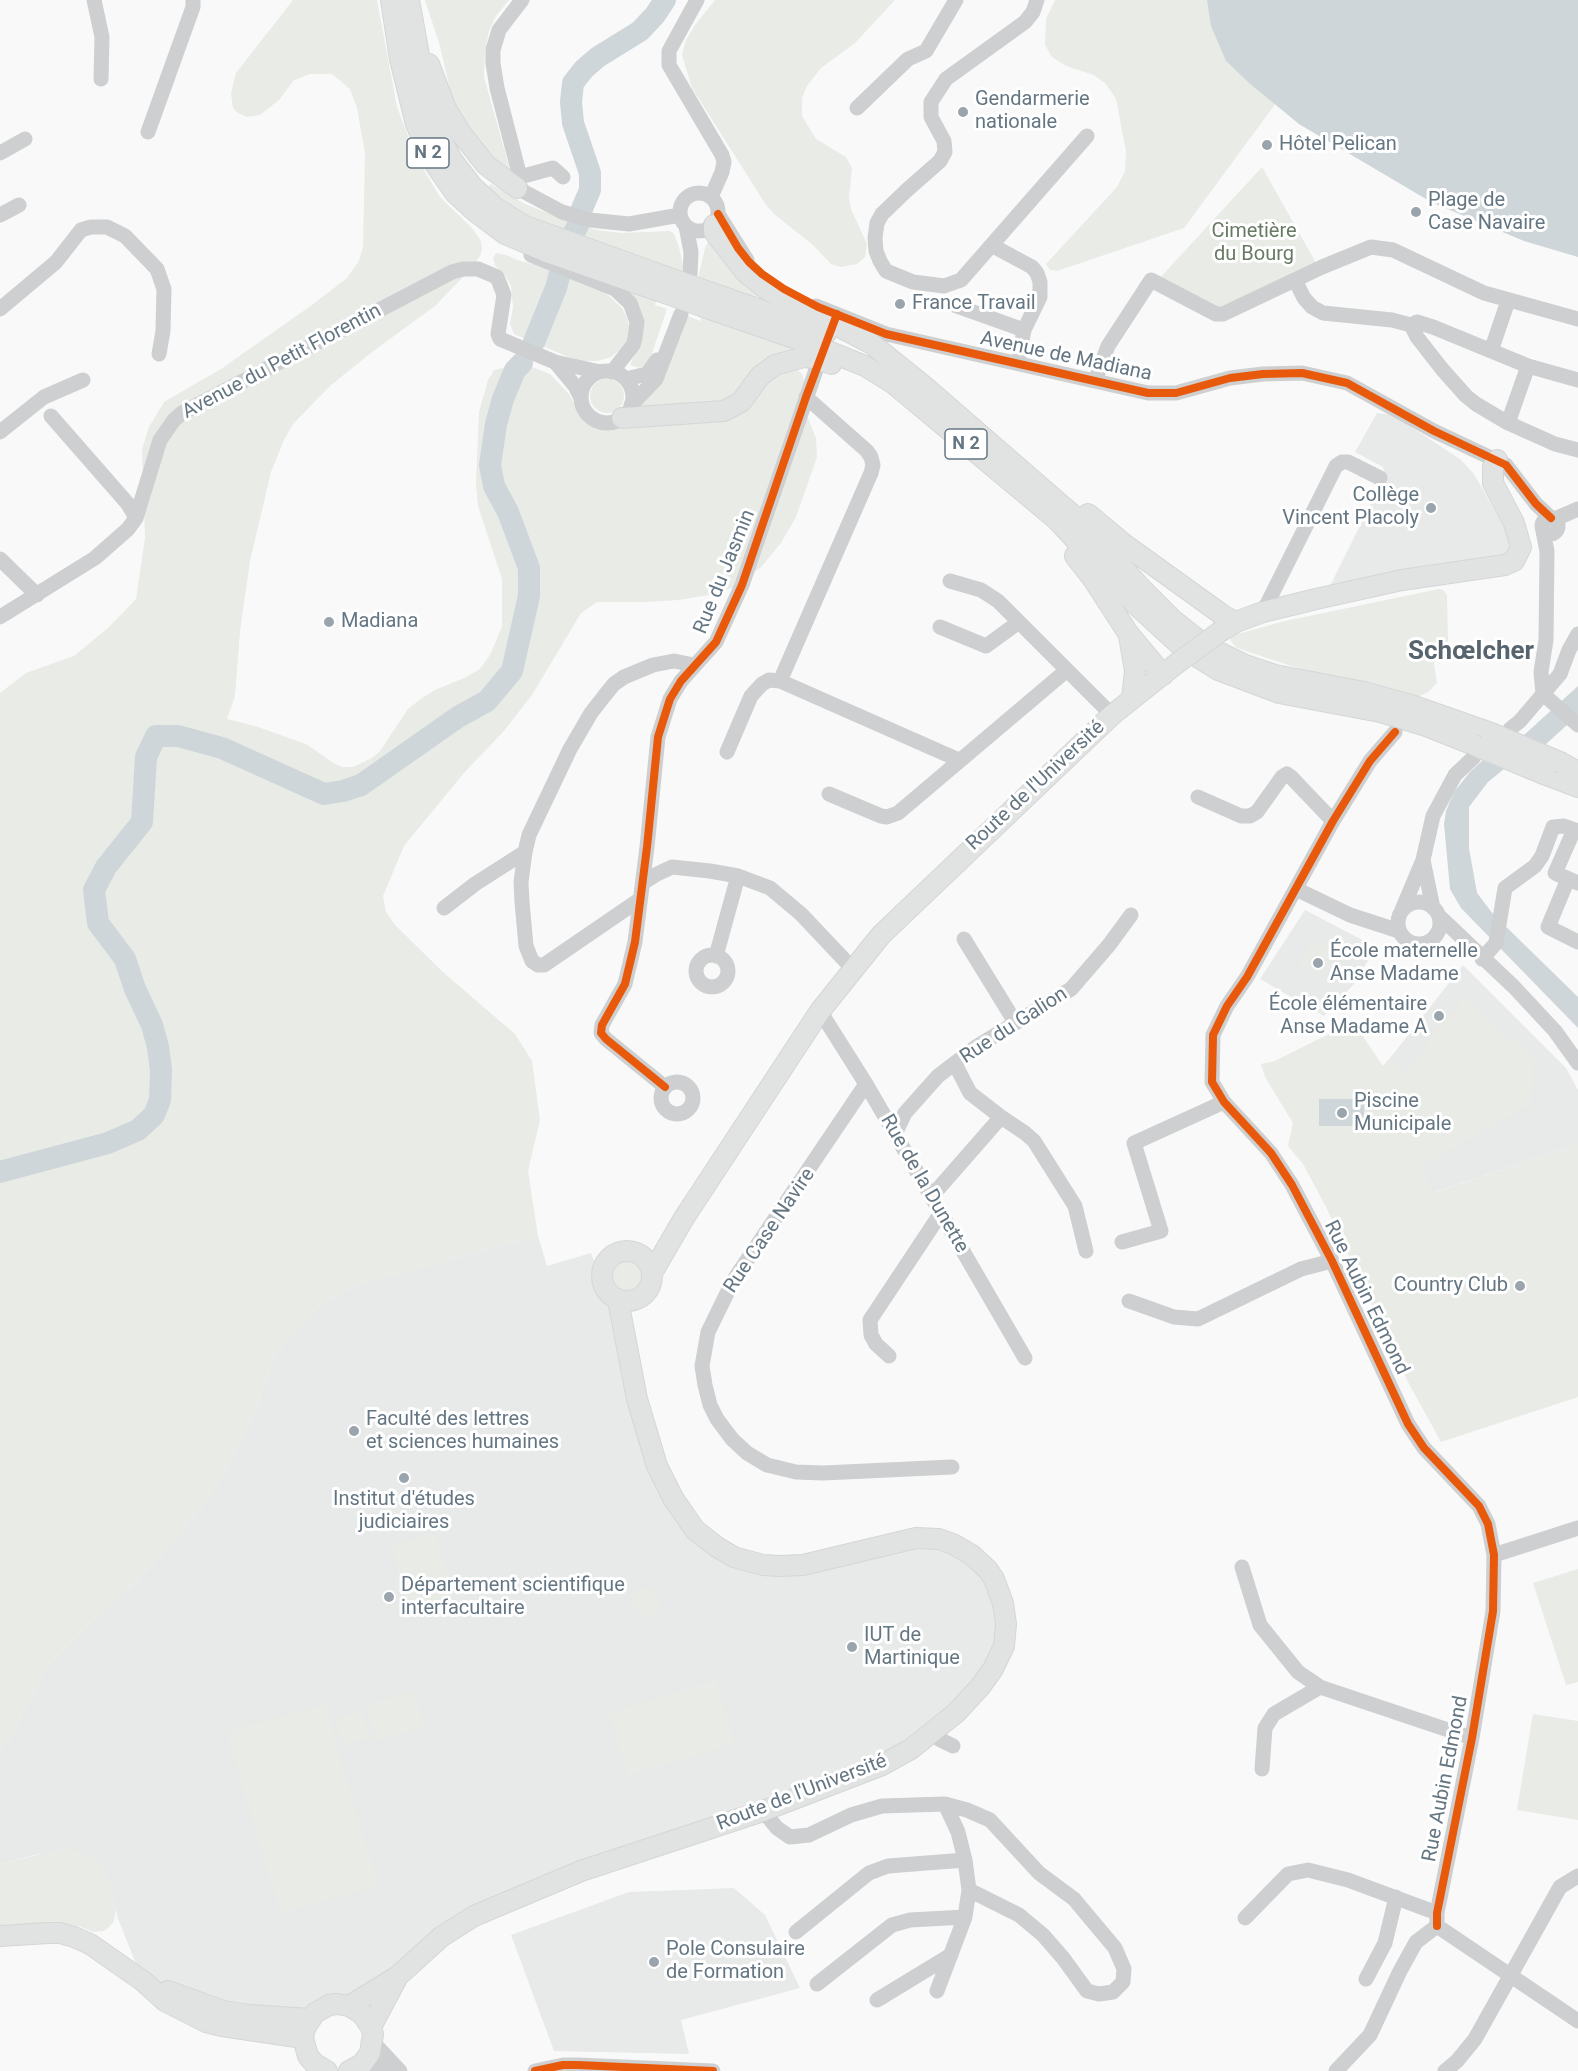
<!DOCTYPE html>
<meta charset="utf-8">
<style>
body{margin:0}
canvas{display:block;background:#f9f9f9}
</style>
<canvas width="1578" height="2071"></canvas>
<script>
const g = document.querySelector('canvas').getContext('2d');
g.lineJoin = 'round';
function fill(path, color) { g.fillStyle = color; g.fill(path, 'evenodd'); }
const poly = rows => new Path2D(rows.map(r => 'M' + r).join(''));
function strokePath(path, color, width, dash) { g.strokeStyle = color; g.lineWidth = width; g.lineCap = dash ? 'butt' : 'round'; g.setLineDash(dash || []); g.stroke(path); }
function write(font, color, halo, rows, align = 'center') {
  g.font = font + ' Roboto,sans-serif'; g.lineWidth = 6; g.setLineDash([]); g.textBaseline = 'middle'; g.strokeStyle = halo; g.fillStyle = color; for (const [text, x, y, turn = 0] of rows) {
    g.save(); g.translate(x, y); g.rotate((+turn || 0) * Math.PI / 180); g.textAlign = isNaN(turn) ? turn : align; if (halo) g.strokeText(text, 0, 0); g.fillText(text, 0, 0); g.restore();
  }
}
const built = poly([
 [1377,413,1393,415,1460,459,1474,474,1513,542,1511,550,1504,555,1491,558,1329,588,1385,475,1383,467,1355,452],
 [1305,910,1376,947,1354,984,1324,1016,1260,979],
 [1463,965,1566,1068,1578,1090,1578,1144,1432,1193,1376,1076],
 [538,1236,547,1266,591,1253,604,1287,613,1297,629,1354,684,1516,763,1565,916,1538,988,1570,1004,1646,911,1749,474,1916,398,1976,322,2008,249,2015,143,1981,118,1919,109,1879,38,1854,0,1864,0,1748,8,1741,47,1666,95,1618,132,1586,177,1538,212,1493,231,1462,253,1417,274,1357,288,1338,319,1306,354,1285],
 [734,1888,765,1915,800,1988,681,2020,689,2054,554,2051,511,1935,629,1892]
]);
const green = poly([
 [293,0,377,0,397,107,416,157,440,197,472,228,481,241,482,249,480,256,468,272,435,306,372,352,330,386,293,424,284,440,271,472,250,561,240,631,235,696,227,719,258,727,306,744,335,764,343,767,353,767,372,758,380,751,408,709,422,698,435,690,464,678,480,669,490,655,502,627,502,579,478,506,476,484,479,412,488,380,494,370,515,365,535,368,550,374,569,394,584,421,596,429,604,430,632,424,694,422,786,370,796,369,802,374,804,380,805,411,816,438,817,457,796,517,781,543,761,567,737,586,715,594,679,600,645,602,597,602,581,613,532,695,503,732,463,774,404,846,383,896,386,912,395,925,444,973,515,1034,532,1061,540,1120,528,1171,538,1236,354,1285,319,1306,288,1338,274,1357,253,1417,231,1462,212,1493,177,1538,132,1586,95,1618,47,1666,8,1741,0,1748,0,693,26,673,74,656,109,627,136,599,145,538,142,449,149,427,164,402,221,369,312,305,347,278,359,261,363,247,365,153,357,108,350,89,332,74,310,74,294,80,279,100,260,115,247,117,238,113,233,108,231,93,236,73],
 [425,0,509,0,496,16,489,31,485,51,484,77,512,177,468,133,452,98,440,46],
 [715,0,895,0,855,43,821,68,807,86,802,98,802,116,816,139,846,157,852,168,849,198,851,209,867,244,865,257,857,264,841,267,831,264,813,245,774,214,766,205,692,88,682,55,686,40,695,25],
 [1055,0,1208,0,1226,61,1249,83,1276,103,1184,228,1057,271,1050,270,1046,264,1117,187,1125,171,1126,151,1116,99,1106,84,1094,75,1066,66,1052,57,1045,45,1046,19],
 [1262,167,1316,263,1219,311,1158,280],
 [491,184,525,204,578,225,597,230,621,233,670,231,674,234,679,247,683,266,682,272,588,241,526,216,504,203,487,188],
 [711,241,779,304,698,278,705,248,708,242],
 [496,253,506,255,520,261,542,266,594,286,608,295,622,308,627,318,629,326,627,340,623,348,611,357,597,361,578,361,514,334,510,324,513,307,511,286,505,275,495,266,493,258],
 [618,287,656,299,655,305,667,309,650,359,644,366,640,368,630,365,639,343],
 [685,315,700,321,702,316,804,349,726,401,638,411,640,404],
 '590 396a17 17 0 1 1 34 0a17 17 0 1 1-34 0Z',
 [1439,589,1443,590,1447,595,1448,641,1434,663,1437,683,1428,692,1418,697,1329,677,1288,665,1237,648,1233,644,1230,639,1234,635,1285,621],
 [1314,939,1336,953,1320,978,1298,965],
 [1466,995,1483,1011,1482,1016,1510,1043,1515,1041,1535,1057,1531,1104,1421,1167,1433,1193,1578,1144,1578,1397,1441,1442,1408,1382,1325,1205,1303,1164,1288,1146,1293,1123,1265,1077,1261,1064,1275,1061,1353,1022,1383,1066,1389,1059,1405,1072],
 '607 1276a20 20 0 1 1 40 0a20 20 0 1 1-40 0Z',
 [436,1533,453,1595,408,1608,391,1546],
 [1578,1569,1578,1682,1566,1685,1533,1583],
 '632 1602a14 14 0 1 1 28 0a14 14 0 1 1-28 0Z',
 [716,1680,735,1743,628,1776,608,1713],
 [414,1691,425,1727,376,1741,366,1705],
 [325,1705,378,1886,280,1913,226,1732],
 [362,1711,370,1738,343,1745,335,1719],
 [1533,1714,1578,1721,1578,1820,1517,1810],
 [65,1848,87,1854,103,1865,109,1879,116,1909,114,1921,110,1926,104,1931,93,1932,81,1927,61,1923,0,1925,0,1864]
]);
const water = poly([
 [1207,0,1578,0,1578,257,1524,241,1431,202,1299,124,1249,83,1226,61,1211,26],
 [1578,686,1578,715,1545,745,1504,769,1488,782,1469,807,1469,848,1477,893,1493,914,1578,997,1578,1028,1461,908,1450,889,1444,824,1446,811,1454,792,1470,772,1483,760,1524,735],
 [1319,1099,1364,1099,1364,1126,1319,1126]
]);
const river = poly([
 [581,211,590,190,590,173,573,123,571,102,573,83,584,69,598,57,640,31,655,15,665,0],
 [574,233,578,225],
 [534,342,556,288,560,273],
 [0,1172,108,1143,138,1130,154,1115,160,1100,161,1070,158,1047,152,1025,135,989,125,959,98,923,94,890,106,867,142,822,146,757,156,736,178,736,222,748,324,794,343,791,361,785,458,717,487,701,512,671,529,596,529,568,508,512,494,486,490,465,496,424,503,399,515,370,522,363]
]);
const minor = poly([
 [94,0,102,37,101,79],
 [522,0,499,30,493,50,493,63,497,88,520,177,517,188,562,212,590,220,629,224,680,215],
 [697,0,669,51,669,65,722,155,724,162,722,172,711,197],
 [1037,0,1033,12,1025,22,946,79,931,102,931,117,944,141,945,152,940,161,907,190,882,214,877,223,875,238,876,251,880,261,886,271,913,282,944,286,961,280,1087,136],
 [857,108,908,59,926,51,956,0],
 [148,132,193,7,193,0],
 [0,153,25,139],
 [520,177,553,168,563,177],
 '680 212a19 19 0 1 1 38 0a19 19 0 1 1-38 0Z',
 [718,214,747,260],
 [0,215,19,205],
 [686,226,691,252,690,274],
 [993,246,1032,267,1037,273,1040,282,1040,297,1024,330,1018,363],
 [531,255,615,289,630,303,637,322,635,338,633,345,612,372],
 [1295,280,1304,298,1312,307,1323,313,1392,320,1411,325,1417,322,1433,327,1528,366,1578,380],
 [951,304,1024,330],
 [816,306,886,334,1148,393,1176,393,1230,378,1263,374,1302,373,1347,383,1434,431,1506,465,1536,504,1551,518],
 [0,309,56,262,81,230,91,227,107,227,125,236,157,269,164,289,163,331,159,354],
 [1411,325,1417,337,1442,369,1466,396,1476,404,1508,423,1555,444,1578,450],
 [1491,351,1508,301],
 [555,362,575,386,581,398],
 '581 397a26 26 0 1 1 52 0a26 26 0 1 1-52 0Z',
 [626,379,647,374,657,360],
 [1095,381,1108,346,1151,280,1216,314,1223,314,1322,267,1371,247,1393,250,1484,293,1578,319],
 [631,405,656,379,681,314],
 [51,416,128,504,136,518],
 [1508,423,1528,366],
 [0,432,44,397,83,380],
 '1542 526a8 8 0 1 1 16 0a8 8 0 1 1-16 0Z',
 [1555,519,1578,509],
 [1543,531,1547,551,1546,640,1541,672,1543,694],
 [0,559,37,595],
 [950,581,981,590,998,601,1067,670],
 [1263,612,1336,466,1342,462,1348,462,1380,478],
 [0,617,95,558,128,529,136,518,160,440,174,420,182,413,452,272,463,269,478,269,497,277,504,295,498,334,500,339,555,362,600,372],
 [940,627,986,646,1019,622],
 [780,681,871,473,873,465,871,457,867,451,806,397],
 [1543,694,1578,725],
 [1510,729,1520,721,1560,674,1569,650,1578,634],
 [1395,732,1370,761,1333,821,1247,977,1227,1006,1213,1035,1212,1082,1224,1102,1271,1153,1292,1185,1332,1261,1408,1424,1424,1448,1479,1506,1488,1524,1494,1555,1493,1611,1472,1738,1437,1913,1437,1926],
 [727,752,751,696,762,684,769,680,780,681,959,760],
 [829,794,881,816,887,817,898,813,1067,670,1112,715],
 [1198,797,1241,816,1250,816,1257,812,1282,777,1287,774,1291,777,1333,821],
 [1574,830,1555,873,1578,883],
 [1423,860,1433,908],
 [1568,879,1548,927,1578,942],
 [643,883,655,875,672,867,710,871,738,876,770,888,801,914,852,968],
 [1296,889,1350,915,1399,931],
 [639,900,544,965,538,965,532,961,526,946,522,902,521,882,525,852,529,835,570,749,591,713,605,695,614,684,624,677,653,665,674,661,694,665],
 '1398 923a21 21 0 1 1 42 0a21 21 0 1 1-42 0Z',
 [444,908,475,884,525,852],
 [1402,910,1423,860,1433,816,1455,775,1474,757],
 [1439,916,1514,987,1555,1031,1578,1063],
 [964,939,1015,1022],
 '696 971a16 16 0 1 1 32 0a16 16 0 1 1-32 0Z',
 [716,956,738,876],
 [1482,959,1496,943,1505,888,1535,866,1542,856,1553,827,1564,826,1578,831],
 [820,1011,866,1084,1025,1358],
 [955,1064,970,1093,1001,1117],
 '661 1098a16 16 0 1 1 32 0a16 16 0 1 1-32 0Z',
 [866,1084,733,1281,708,1332,702,1366,705,1385,710,1405,717,1419,732,1439,747,1453,767,1465,796,1472,823,1473,952,1467],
 [665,1087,606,1039,601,1033,602,1025,625,984,635,942,647,847,658,737,670,699,681,681,716,642,742,585,817,367],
 [895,1134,905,1113,938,1076,976,1047,1071,989,1109,945,1131,915],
 [931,1197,1001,1117,1025,1133,1034,1141,1075,1206,1086,1251],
 [1122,1242,1161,1231,1134,1143,1224,1102],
 [1129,1301,1174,1317,1198,1319,1301,1269,1332,1261],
 [889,1356,876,1344,871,1335,870,1320,941,1213],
 [1494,1555,1578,1528],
 [1242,1567,1260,1625,1298,1672,1320,1687,1472,1738],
 [934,1731,939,1739,953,1746],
 [1262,1769,1265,1728,1274,1714,1320,1687],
 [763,1811,777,1828,790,1837,809,1835,851,1815,882,1806,945,1804,967,1810,990,1820,1039,1873,1074,1899,1115,1948,1124,1969,1123,1982,1113,1992,1099,1994,1087,1991,1063,1958,1043,1935,1019,1915,969,1890,965,1860,958,1832,945,1804],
 [1245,1918,1288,1874,1308,1870,1348,1880,1437,1913],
 [1437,1926,1578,2021],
 [796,1932,869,1873,888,1866,965,1860],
 [1366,1979,1385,1943,1396,1897],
 [817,1984,892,1925,910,1920,965,1917],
 [937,1991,965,1917,969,1890],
 [877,2000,951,1955],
 [373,2042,400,2071],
 [364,2062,397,2071],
 [535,2071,563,2065,578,2065,713,2071],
 [1336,2071,1370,2035,1400,1971,1416,1942,1437,1926],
 [1445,2071,1457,2061,1475,2039,1560,1887,1578,1876]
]);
const major = poly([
 [391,0,400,59,416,124,430,157,455,193,477,213,505,234,547,252,659,291],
 [409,0,427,99,436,130,452,160,472,186,496,208,525,226,664,276],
 [429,64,446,109,460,132,486,165,517,188],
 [714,225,714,232,746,273,768,290,872,344,923,385,1074,516,1109,552,1141,588,1172,619,1196,638],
 [709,292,826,333],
 [704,307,803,341,865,366,894,384,1056,519,1135,604,1183,648],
 [622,418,724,411,741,402,760,376,775,365,804,357,814,358,831,364],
 [1088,514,1124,544,1224,616,1236,622],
 [1075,556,1093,579,1128,633,1163,675],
 [1221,631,1236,622,1263,612,1316,599,1402,580,1505,565,1514,561,1521,547,1514,523,1493,483,1493,467,1497,460],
 [1129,636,1135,671,1132,698],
 [1212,649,1245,665,1275,675,1364,692,1411,705,1491,733],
 [1199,658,1218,670,1279,693,1380,712,1426,726,1474,745],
 [1562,763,1578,772],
 [1546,775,1578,787],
 '602 1276a25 25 0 1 1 50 0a25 25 0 1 1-50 0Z',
 [652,1273,684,1218,820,1011,881,935,1112,715,1176,664],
 [0,1936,49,1933,60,1933,74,1937,90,1944,143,1981,165,2001,206,2022,222,2026,303,2038],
 [168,1991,223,2011,249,2015,310,2019],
 [349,2006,398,1976,441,1937,474,1916,581,1871,763,1811,880,1766,911,1749,956,1713,980,1687,993,1669,1004,1646,1006,1624,1003,1603,994,1579,988,1570,972,1555,953,1544,939,1539,916,1538,803,1565,780,1566,763,1565,734,1557,717,1547,695,1530,673,1498,657,1466,637,1399,618,1300],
 [371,2027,398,1976],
 [327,2071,314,2063,308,2056,303,2038,305,2028,315,2013,329,2005,337,2004,349,2006,362,2014,371,2027,373,2034,370,2053,362,2064,349,2071]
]);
const majorBridge = poly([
 [664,276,709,292],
 [659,291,704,307],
 [1176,664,1221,631],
 [1491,733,1562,763],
 [1474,745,1546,775]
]);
const cycleway = poly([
 [718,214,738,248,749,262,762,274,784,289,818,307,886,334,1148,393,1176,393,1230,378,1263,374,1302,373,1347,383,1434,431,1506,465,1536,504,1551,518],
 [1395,732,1370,761,1333,821,1247,977,1227,1006,1213,1035,1212,1082,1224,1102,1271,1153,1292,1185,1332,1261,1408,1424,1424,1448,1479,1506,1488,1524,1494,1555,1493,1611,1472,1738,1437,1913,1437,1926],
 [665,1087,606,1039,601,1033,602,1025,625,984,635,942,647,847,658,737,670,699,681,681,716,642,742,585,806,397,837,314],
 [535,2071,563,2065,578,2065,713,2071]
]);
const markers = [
 [963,112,6,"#99a4ac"],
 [1267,145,6,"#99a4ac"],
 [1416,212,6,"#99a4ac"],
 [900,304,6,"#99a4ac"],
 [1431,508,6,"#99a4ac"],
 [329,622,6,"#99a4ac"],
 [1318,963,6,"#99a4ac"],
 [1439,1016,6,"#99a4ac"],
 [1342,1113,6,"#99a4ac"],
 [1520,1286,6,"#99a4ac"],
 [354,1431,6,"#99a4ac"],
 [404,1478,6,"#99a4ac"],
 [389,1597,6,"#99a4ac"],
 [852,1647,6,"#99a4ac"],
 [654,1962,6,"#99a4ac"]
];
const shields = [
 [428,153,42],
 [966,444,42]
];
const shieldNames = [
 ["N 2",428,153],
 ["N 2",966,444]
];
const poiNames = [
 ["Gendarmerie",975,100],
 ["nationale",975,123],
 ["Hôtel Pelican",1279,145],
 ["Plage de",1428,201],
 ["Case Navaire",1428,224],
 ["France Travail",912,304],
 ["Collège",1419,496,"right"],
 ["Vincent Placoly",1419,519,"right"],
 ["Madiana",341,622],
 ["École maternelle",1330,952],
 ["Anse Madame",1330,975],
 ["École élémentaire",1427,1005,"right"],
 ["Anse Madame A",1427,1028,"right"],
 ["Piscine",1354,1102],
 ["Municipale",1354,1125],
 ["Country Club",1508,1286,"right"],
 ["Faculté des lettres",366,1420],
 ["et sciences humaines",366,1443],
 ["Institut d'études",404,1500,"center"],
 ["judiciaires",404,1523,"center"],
 ["Département scientifique",401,1586],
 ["interfacultaire",401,1609],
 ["IUT de",864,1636],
 ["Martinique",864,1659],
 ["Pole Consulaire",666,1950],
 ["de Formation",666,1973]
];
const parkNames = [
 ["Cimetière",1254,232],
 ["du Bourg",1254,255]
];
const streetNames = [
 ["Avenue de Madiana",1066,357,12],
 ["Avenue du Petit Florentin",282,362,-28],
 ["Rue du Jasmin",725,572,-68],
 ["Route de l'Université",1036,786,-43],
 ["Rue du Galion",1014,1026,-33],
 ["Rue de la Dunette",924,1184,60],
 ["Rue Case Navire",770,1231,-56],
 ["Rue Aubin Edmond",1366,1298,64],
 ["Rue Aubin Edmond",1446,1779,-79],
 ["Route de l'Université",802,1793,-21]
];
const districtNames = [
 ["Schœlcher",1471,652]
];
fill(built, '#e8e9e9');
fill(green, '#e8ebe6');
fill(water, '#ced6d9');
strokePath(river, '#ced6d9', 22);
strokePath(major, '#d5d6d7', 22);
strokePath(minor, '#cecfd0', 15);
strokePath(major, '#e1e2e2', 20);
strokePath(majorBridge, '#d5d6d7', 22, []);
strokePath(majorBridge, '#e1e2e2', 20);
strokePath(cycleway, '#e8590c', 8);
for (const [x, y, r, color] of markers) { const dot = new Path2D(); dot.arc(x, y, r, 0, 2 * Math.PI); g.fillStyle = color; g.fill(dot); strokePath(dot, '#fff', 2); }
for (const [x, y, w] of shields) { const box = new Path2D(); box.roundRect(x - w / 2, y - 15, w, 30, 4.5); g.fillStyle = '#fff'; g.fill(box); strokePath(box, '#657683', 1.5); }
write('bold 18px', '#657683', null, shieldNames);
write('20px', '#657683', '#fff', poiNames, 'left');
write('20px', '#687a64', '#fff', parkNames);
write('20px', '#657683', '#fff', streetNames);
write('bold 26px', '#57646e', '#fff', districtNames);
</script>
